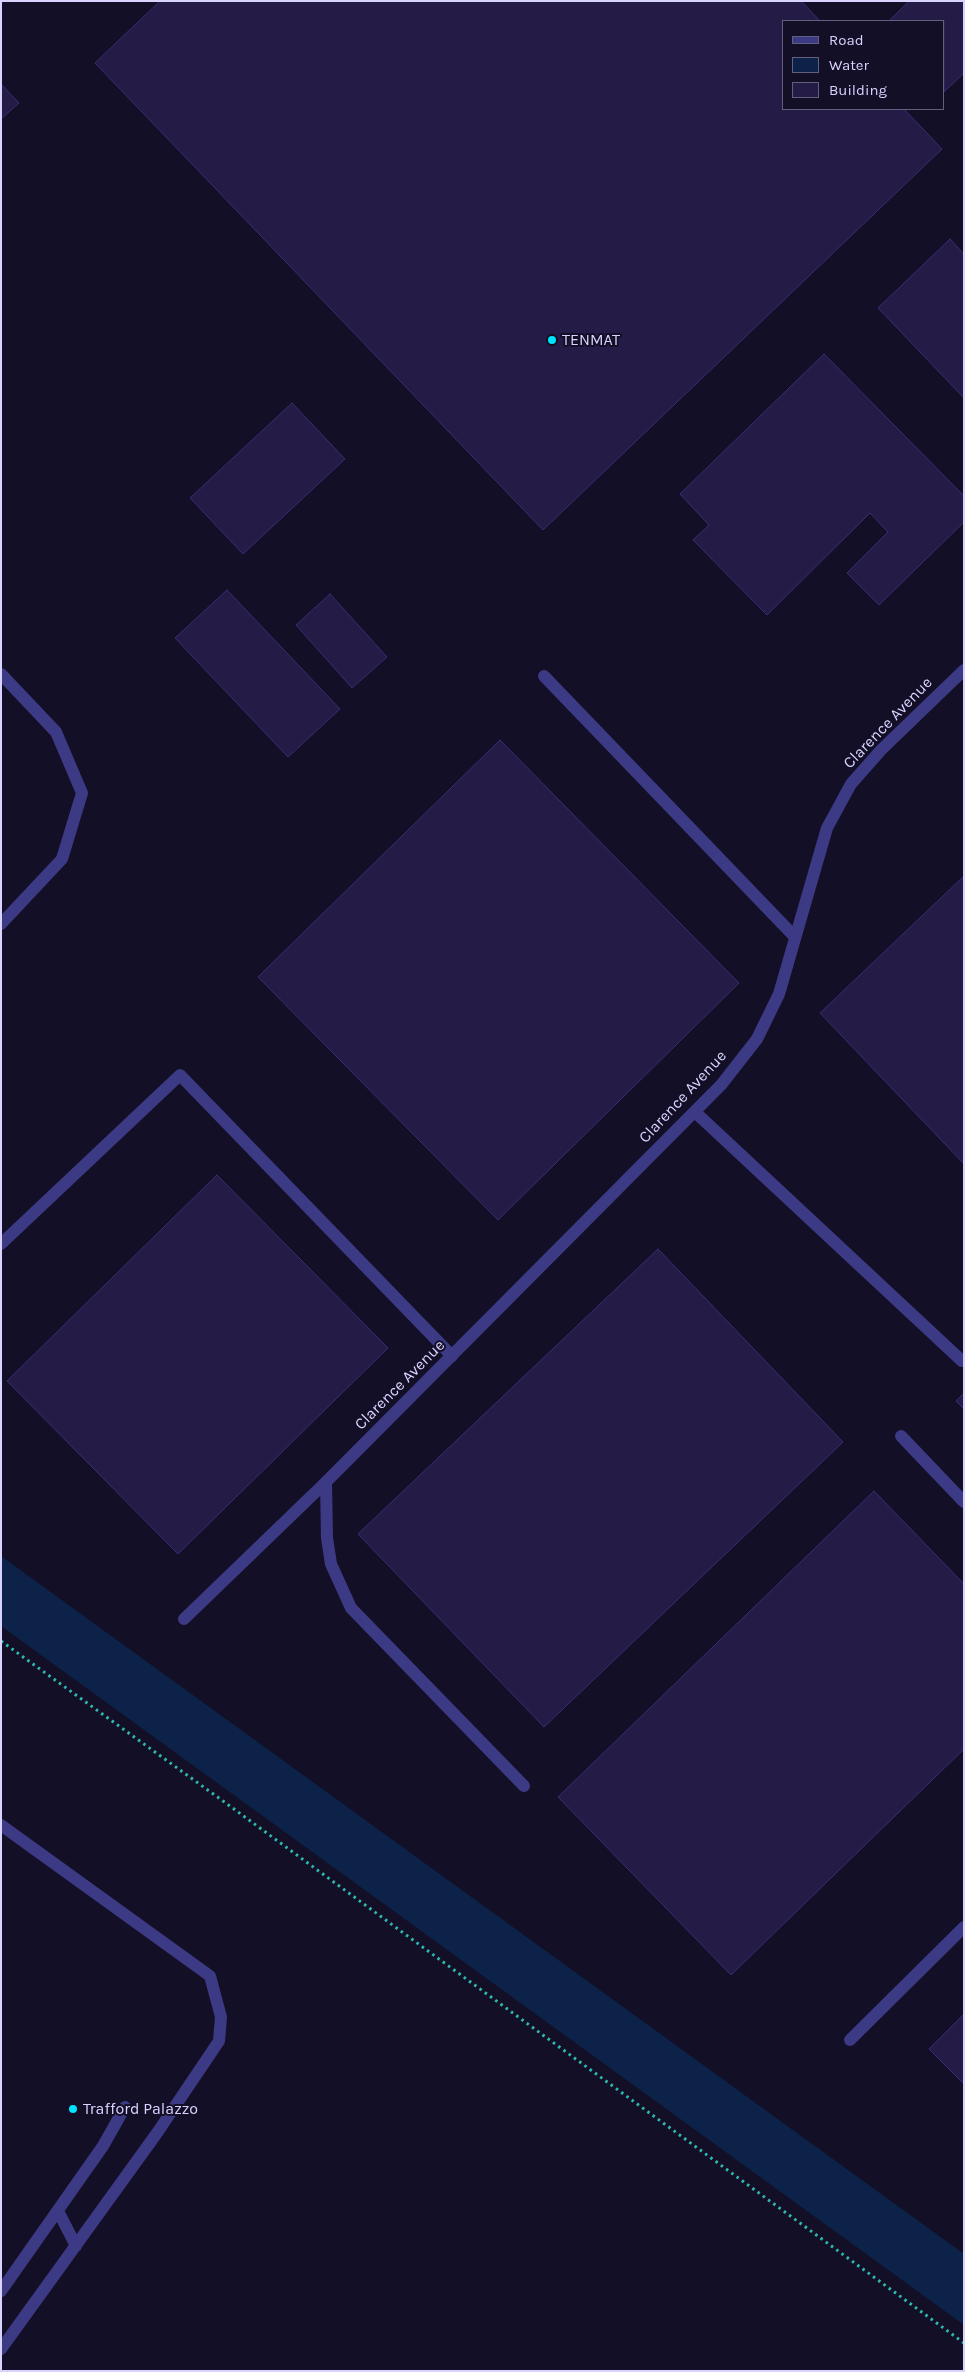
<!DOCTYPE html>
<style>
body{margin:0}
#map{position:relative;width:965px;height:2372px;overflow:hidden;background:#130f26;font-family:Karla,sans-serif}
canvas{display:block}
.frame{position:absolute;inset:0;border:2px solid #d9d4ff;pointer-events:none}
.legend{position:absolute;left:782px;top:20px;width:162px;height:90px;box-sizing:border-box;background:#130f26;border:1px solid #625e7d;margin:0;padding:6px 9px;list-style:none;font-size:15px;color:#d9d4ff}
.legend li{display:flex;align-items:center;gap:10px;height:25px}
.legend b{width:25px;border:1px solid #625e7d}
</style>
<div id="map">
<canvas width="965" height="2372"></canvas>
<div class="frame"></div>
<ul class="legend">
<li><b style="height:6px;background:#3d3a85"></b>Road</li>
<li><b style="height:14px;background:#0c2248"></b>Water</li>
<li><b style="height:14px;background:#241b47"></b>Building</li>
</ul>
</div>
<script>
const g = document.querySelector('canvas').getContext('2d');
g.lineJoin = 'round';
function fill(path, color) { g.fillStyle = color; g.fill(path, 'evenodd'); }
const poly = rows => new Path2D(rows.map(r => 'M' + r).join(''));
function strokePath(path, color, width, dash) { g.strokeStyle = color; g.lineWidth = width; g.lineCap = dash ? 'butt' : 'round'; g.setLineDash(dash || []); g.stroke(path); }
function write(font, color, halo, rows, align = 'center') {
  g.font = font + ' Karla,sans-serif'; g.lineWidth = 4; g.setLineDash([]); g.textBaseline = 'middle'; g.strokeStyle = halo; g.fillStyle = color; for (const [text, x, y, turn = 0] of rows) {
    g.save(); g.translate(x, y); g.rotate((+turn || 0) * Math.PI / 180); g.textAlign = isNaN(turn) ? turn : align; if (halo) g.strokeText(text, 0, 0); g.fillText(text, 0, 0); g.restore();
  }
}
const water = poly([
 [1,1556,964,2254,964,2325,1,1626]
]);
const building = poly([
 [160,1,801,1,820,21,784,21,784,109,904,109,942,149,543,530,95,63,160,1],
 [909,1,964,1,964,73,944,92,944,21,889,21,909,1],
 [1,84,19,103,1,119,1,84],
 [950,239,964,254,964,398,878,308,950,239],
 [824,354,964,496,964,522,879,605,847,573,888,532,870,513,767,615,693,540,709,525,680,494,824,354],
 [292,403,345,459,243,554,190,498,292,403],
 [227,590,340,709,288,757,175,638,227,590],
 [330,594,387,657,352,688,296,625,330,594],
 [500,740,739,983,498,1220,258,977,500,740],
 [964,876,964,1164,820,1013,964,876],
 [217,1175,388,1348,178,1554,7,1381,217,1175],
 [658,1249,843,1442,544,1727,358,1534,658,1249],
 [964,1393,964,1409,956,1401,964,1393],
 [874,1491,964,1584,964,1749,731,1975,558,1797,874,1491],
 [964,2014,964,2084,929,2049,964,2014]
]);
const path = poly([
 [1,1641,223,1801,964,2343]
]);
const service = poly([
 [1,674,56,732,82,793,62,859,1,924],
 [544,676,794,936],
 [695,1112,962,1361],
 [1,1244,180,1075,452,1356],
 [901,1436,964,1502],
 [326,1482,327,1538,331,1564,351,1608,524,1786],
 [184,1619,326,1482],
 [1,1825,210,1976,221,2017,219,2041,157,2133,1,2349],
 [850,2040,964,1927],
 [58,2211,76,2246],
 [1,2291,103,2146,125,2107]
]);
const minor = poly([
 [326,1482,721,1085,757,1039,779,994,827,828,851,784,881,750,964,670]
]);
const markers = [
 [552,340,5,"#00e5ff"],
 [73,2109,5,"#00e5ff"]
];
const poiNames = [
 ["TENMAT",562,340],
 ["Trafford Palazzo",83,2109]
];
const streetNames = [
 ["Clarence Avenue",888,723,-46],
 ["Clarence Avenue",683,1097,-47],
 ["Clarence Avenue",400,1385,-45]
];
fill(water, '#0c2248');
fill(building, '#241b47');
strokePath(building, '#3b2d73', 1);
strokePath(path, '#2fb8b0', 3, [2.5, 4]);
strokePath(service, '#3d3a85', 12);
strokePath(minor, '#3d3a85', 12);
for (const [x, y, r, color] of markers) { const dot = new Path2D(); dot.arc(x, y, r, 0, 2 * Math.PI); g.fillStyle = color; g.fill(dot); strokePath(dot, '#130f26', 2); }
write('16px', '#d9d4ff', '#130f26', poiNames, 'left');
write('16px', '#d9d4ff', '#130f26', streetNames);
</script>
